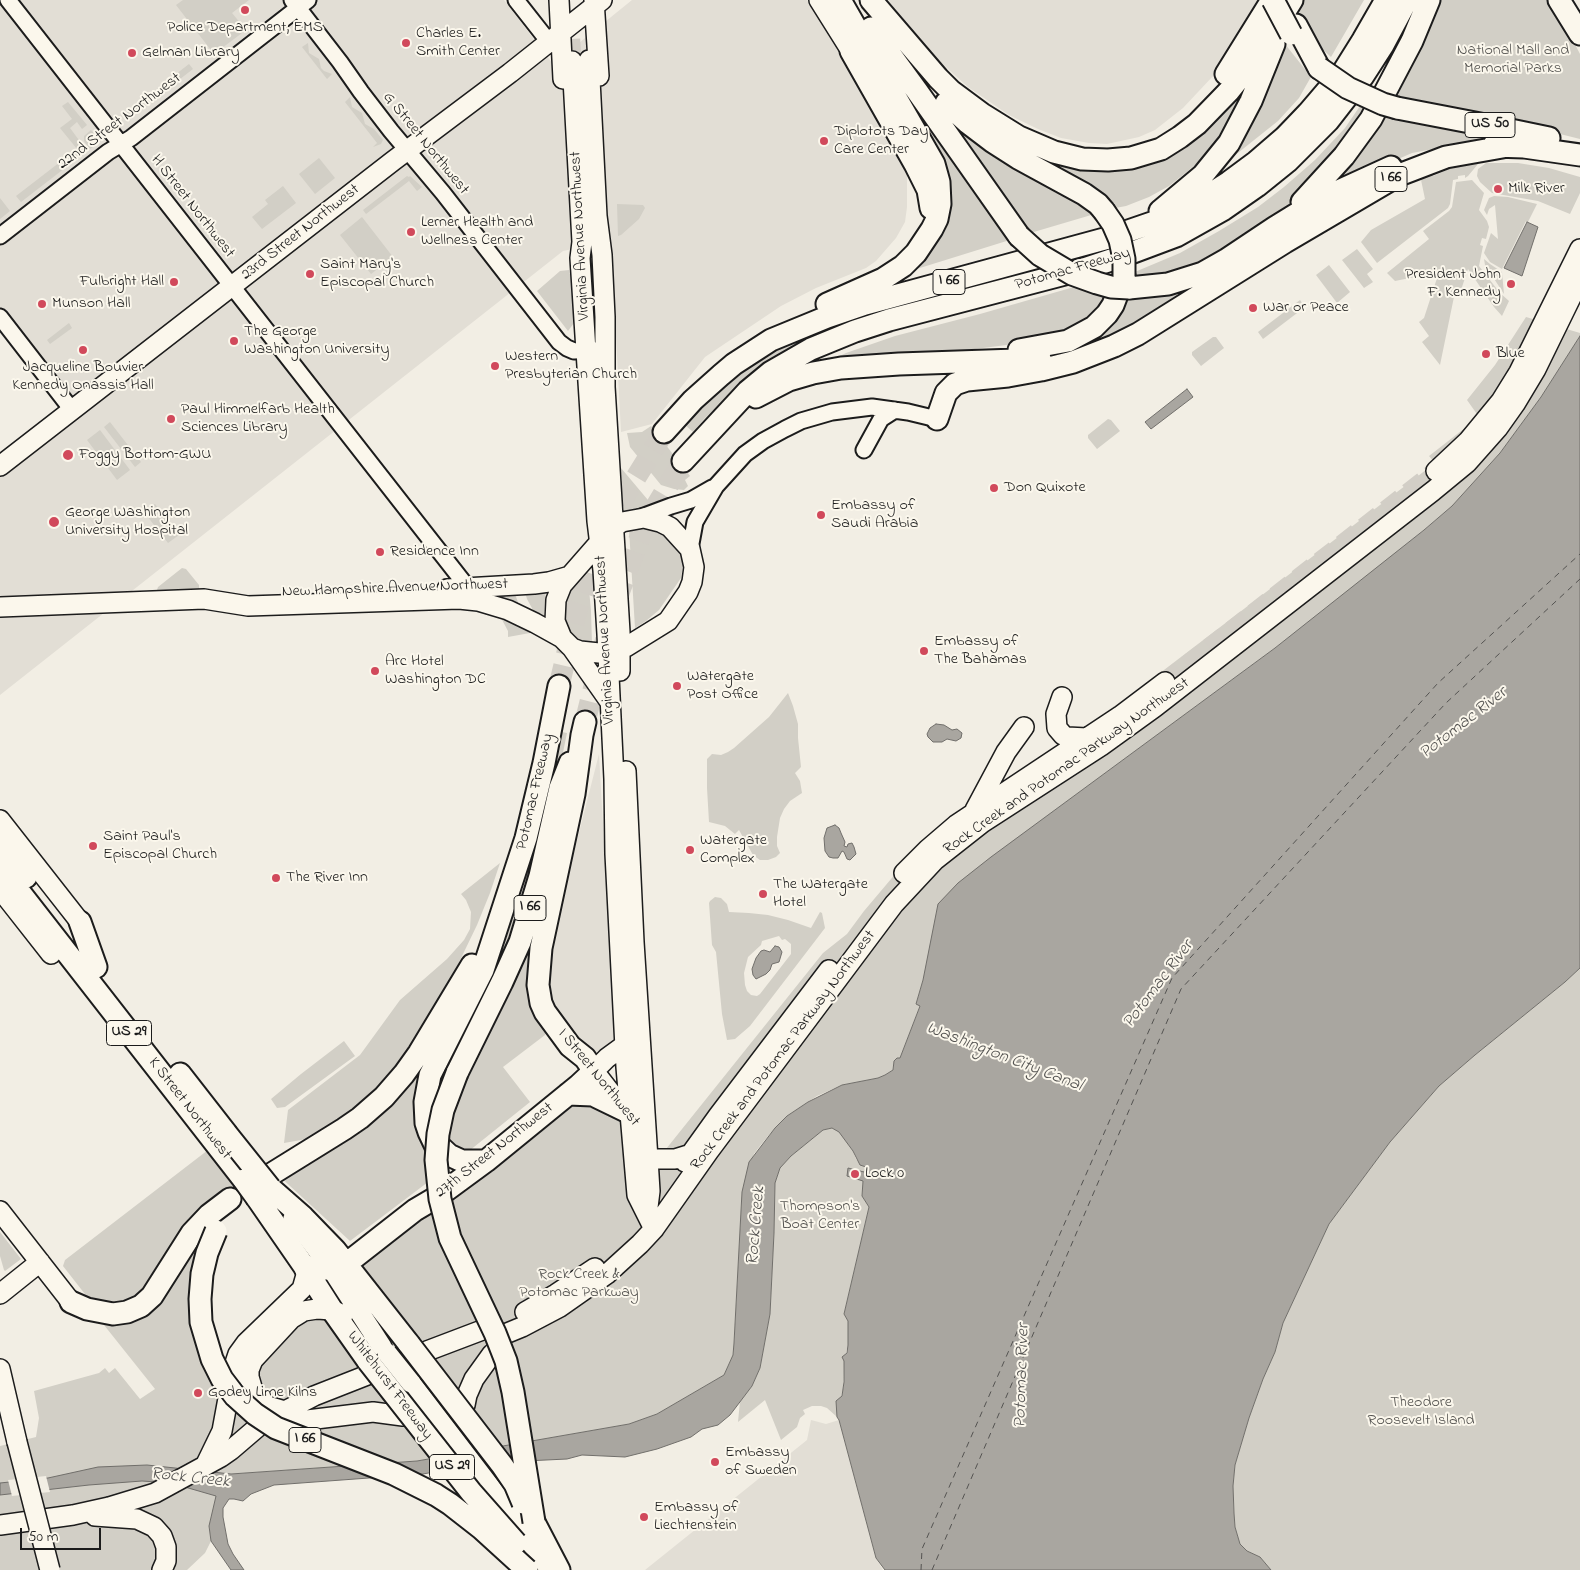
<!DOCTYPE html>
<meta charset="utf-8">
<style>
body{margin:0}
#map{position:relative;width:1580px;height:1570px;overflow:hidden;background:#f2eee4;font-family:"Indie Flower",sans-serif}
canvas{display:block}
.scale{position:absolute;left:20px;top:1528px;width:81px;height:22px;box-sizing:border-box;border:2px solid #1c1c1c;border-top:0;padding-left:6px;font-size:15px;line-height:18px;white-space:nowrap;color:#1c1c1c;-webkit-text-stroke:4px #fbf7ec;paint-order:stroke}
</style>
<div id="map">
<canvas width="1580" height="1570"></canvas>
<div class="scale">50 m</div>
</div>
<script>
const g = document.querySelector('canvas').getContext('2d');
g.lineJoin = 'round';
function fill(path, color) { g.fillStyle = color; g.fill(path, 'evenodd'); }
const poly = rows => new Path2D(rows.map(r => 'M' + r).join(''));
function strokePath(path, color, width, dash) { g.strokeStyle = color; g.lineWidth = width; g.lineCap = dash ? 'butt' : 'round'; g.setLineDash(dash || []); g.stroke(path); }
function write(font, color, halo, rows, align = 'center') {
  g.font = font + ' "Indie Flower",sans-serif'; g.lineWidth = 4; g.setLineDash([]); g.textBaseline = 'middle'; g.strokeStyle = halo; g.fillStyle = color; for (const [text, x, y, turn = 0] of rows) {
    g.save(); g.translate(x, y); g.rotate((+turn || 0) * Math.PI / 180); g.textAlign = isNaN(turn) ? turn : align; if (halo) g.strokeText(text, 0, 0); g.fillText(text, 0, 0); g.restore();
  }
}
const built = poly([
 [0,0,504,0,553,64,632,0,807,0,881,120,907,170,907,207,905,222,896,238,876,261,866,268,816,288,781,306,705,357,652,424,621,432,611,241,563,251,0,695,0,466,72,410,0,317],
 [888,0,1258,0,1255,11,1238,41,1214,75,1183,108,1155,130,1139,137,1107,144,1089,143,1061,138,1038,129,1009,115,968,87,936,58,911,30],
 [599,754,615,1038,589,1058,550,1007,543,974],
 [811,1420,826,1424,839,1420,876,1558,883,1570,645,1570,807,1440]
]);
const green = poly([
 [183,0,249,0,232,13,246,30,214,54,176,5],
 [1303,0,1364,0,1331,57,1319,46,1307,31,1296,11],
 [1437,0,1552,0,1580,54,1580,139,1516,123,1392,95],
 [308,43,309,53,319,59,321,68,324,71,332,74,327,79,302,47],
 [1285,44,1304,68,1312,75,1299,98,1278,121,1224,164,1262,95],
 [882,54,1013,239,907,272,939,226],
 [189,64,193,69,131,117,127,112],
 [924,84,943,106,1098,213,1027,234],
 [1238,88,1243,91,1235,109,1209,152,1188,171,1169,186,1149,197,1126,206,1110,209,982,122,1118,166],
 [350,97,352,107,362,113,365,124,374,129,383,140,381,144,373,147,377,143,345,102],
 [68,102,87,125,82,129,77,122,70,128,87,151,21,202,16,196,77,149,60,128,72,119,62,106],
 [1360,106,1369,110,1292,202,1264,226,1181,274,1129,280,1130,274,1180,253,1219,231,1258,207,1284,187,1315,160,1345,128],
 [1380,114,1557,142,1481,140,1412,153,1322,192],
 [91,130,97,137,97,144,90,149,84,141,84,136],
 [319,158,335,178,315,194,299,174],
 [1486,163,1518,163,1549,168,1580,177,1580,193,1570,214,1538,201,1492,193,1480,182,1477,176,1478,169],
 [1471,164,1478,164,1468,176,1465,178,1465,175,1458,176,1458,179,1453,180,1450,204,1448,208,1377,263,1361,242,1371,230,1425,199,1420,175,1431,171,1433,176,1449,169],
 [407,176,409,177,410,176,422,187,417,191,409,181,366,214,363,210],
 [1472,180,1484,193,1479,210,1487,221,1489,227,1486,239,1482,238,1480,245,1483,246,1479,266,1500,293,1509,301,1502,316,1494,307,1468,269,1460,293,1455,292,1440,365,1422,342,1429,336,1419,322,1424,318,1439,272,1395,281,1387,273,1429,239,1423,231,1449,211,1452,207,1456,182],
 [283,186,296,203,262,229,252,217,268,204,265,200],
 [1494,196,1508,197,1537,204,1528,222,1526,221,1502,269,1490,262,1484,253,1491,233,1498,239,1495,205,1489,209,1487,215,1484,210,1489,198],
 [0,198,10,211,0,219],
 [617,204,643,205,645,208,639,219,621,235,618,236],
 [362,217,393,257,371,274,340,235],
 [1357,249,1373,269,1367,274,1373,282,1364,288,1342,260],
 [1484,259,1490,264,1502,272,1504,294,1485,265],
 [1329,265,1350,292,1337,303,1316,275],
 [1031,269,1032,276,763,371,725,400,705,418,693,432,685,425,711,399,749,367,802,337,841,321],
 [569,270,573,287,574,323,568,331,537,291,560,271],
 [1081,285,1112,293,1097,317,1054,339,943,353,827,362,846,353,895,336,980,314],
 [1193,286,1195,288,1143,319,1117,332,1088,342,1124,294],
 [1300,300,1305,307,1263,339,1258,332],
 [1526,317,1580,333,1580,336,1541,397,1500,453,1452,506,1380,567,1275,648,1062,805,1036,826,923,980,916,1004,920,1005,900,1059,899,1058,894,1061,893,1070,885,1075,878,1078,842,1085,817,1096,787,1116,769,1135,760,1146,754,1154,742,1192,734,1343,733,1355,724,1375,657,1414,629,1424,417,1461,231,1474,209,1526,211,1541,205,1553,187,1570,0,1570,0,1446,36,1437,39,1418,34,1391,99,1373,105,1368,109,1373,115,1368,140,1399,155,1389,104,1325,105,1320,116,1320,214,1217,206,1236,213,1375,305,1316,387,1245,482,1171,529,1139,576,1104,593,1097,612,1113,658,1159,823,953,847,934,864,911,902,866,1071,741,1435,463,1429,456,1479,417,1467,400,1495,365],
 [69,323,72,328,50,344,47,340],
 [1213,337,1216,337,1224,348,1201,366,1192,355,1192,352],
 [1108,419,1111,420,1120,431,1097,449,1088,438,1088,435],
 [110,422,141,462,135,467,104,427],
 [651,426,690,476,685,480,688,486,684,490,674,489,661,485,630,447,627,433,642,432],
 [100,430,130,470,117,480,87,440],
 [621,468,653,506,624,512],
 [155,504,179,535,168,543,144,512],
 [639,524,666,531,682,552,683,565,681,578,659,610,646,621,635,628,629,529],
 [587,567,591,611,592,644,583,642,577,639,567,627,564,618,565,602,571,586],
 [182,568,186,569,199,585,199,589,197,590,157,590,158,587],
 [546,589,544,612,545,620,539,617,533,610,527,599,525,592],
 [514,591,520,608,487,595],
 [500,616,508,617,536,634,530,633,508,637,508,631],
 [788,693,793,706,798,724,798,738,801,767,795,773,800,781,802,793,790,801,784,809,780,818,777,837,777,846,780,853,776,857,768,860,760,860,753,855,739,830,735,834,725,826,709,822,707,788,707,759,712,754,721,755,728,752,734,748,769,717],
 [562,732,567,733,559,772,510,953,432,1109,433,1085,488,977,519,904,545,817],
 [500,863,490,893,477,925,451,979,453,986,392,1079,324,1136,284,1143,288,1110,360,1055,400,1000,447,959,464,940,470,929,471,912,466,900,461,894],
 [715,897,721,898,727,904,729,912,749,913,768,915,788,920,811,928,820,912,822,913,825,928,750,1026,735,1039,727,1040,722,1014,716,952,712,945,709,903,710,901],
 [779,936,782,940,785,939,791,944,791,954,760,994,757,996,751,995,747,991,745,985,744,973,748,957,761,945,762,941],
 [534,919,546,1031,545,1035,503,1067,530,1102,464,1155,449,1143,450,1125,455,1106,459,1091,502,1004],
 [1580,968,1580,1570,1271,1570,1260,1557,1247,1551,1240,1544,1235,1527,1234,1513,1233,1486,1235,1465,1249,1418,1263,1379,1275,1352,1283,1323,1329,1224,1390,1142,1439,1086,1475,1055,1565,982],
 [437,1035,427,1143,432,1179,350,1241,278,1175,336,1142],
 [344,1041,355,1056,285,1107,277,1108,271,1099,301,1074],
 [832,1128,839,1131,853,1151,856,1159,866,1167,864,1172,849,1168,863,1181,862,1196,869,1207,844,1314,848,1321,848,1345,844,1361,843,1390,841,1398,837,1401,837,1417,827,1408,821,1406,812,1406,803,1410,805,1414,800,1418,797,1427,781,1440,765,1400,738,1422,740,1401,752,1386,760,1368,770,1314,774,1233,775,1183,780,1168,791,1156,823,1130],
 [208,1150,236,1187,211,1205,147,1287,140,1295,126,1302,114,1303,99,1302,88,1298,63,1266,65,1260],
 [0,1232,21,1259,5,1271,4,1270,0,1256]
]);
const water = poly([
 [1527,222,1538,227,1522,276,1504,268,1527,222],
 [1580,336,1580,968,1565,982,1475,1055,1439,1086,1390,1142,1329,1224,1283,1323,1275,1352,1263,1379,1249,1418,1235,1465,1233,1486,1234,1513,1235,1527,1240,1544,1247,1551,1260,1557,1271,1570,885,1570,876,1558,839,1420,837,1417,836,1401,842,1396,844,1382,844,1361,842,1357,847,1353,848,1345,848,1321,844,1314,869,1207,862,1196,863,1181,847,1176,848,1168,864,1172,866,1167,860,1165,853,1151,839,1132,832,1128,823,1130,791,1156,780,1168,775,1183,774,1233,770,1314,760,1368,752,1386,730,1415,718,1425,702,1429,691,1437,657,1449,625,1457,582,1455,567,1459,483,1463,423,1474,274,1485,251,1494,243,1501,234,1499,229,1499,223,1508,223,1517,228,1544,233,1554,244,1570,231,1570,211,1541,209,1526,216,1496,171,1483,142,1481,89,1485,0,1495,0,1483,48,1478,98,1467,147,1465,231,1474,417,1461,629,1424,657,1414,724,1375,733,1355,734,1343,742,1192,749,1162,775,1128,787,1116,808,1102,842,1085,878,1078,885,1075,893,1070,894,1061,897,1058,900,1058,920,1006,916,1004,923,980,938,904,958,883,991,857,1275,648,1424,530,1452,506,1500,453,1541,397,1580,336],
 [1187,389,1193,397,1151,429,1145,422,1187,389],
 [936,724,944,725,952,730,957,729,962,733,961,738,956,741,947,739,942,742,933,742,928,737,927,734,930,728,936,724],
 [835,825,839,828,841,833,845,842,844,846,847,847,848,844,852,843,854,847,856,854,850,860,847,859,844,852,842,851,838,858,833,858,829,857,825,851,824,838,827,828,835,825],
 [775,946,779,947,782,952,779,962,772,964,770,970,766,974,756,979,753,975,752,969,756,958,761,951,764,950,770,952,775,946]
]);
const pier = poly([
 [46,1476,50,1492,12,1496,8,1480]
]);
const ferry = poly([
 [921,1570,922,1549,1172,978,1438,683,1580,554],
 [932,1570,1181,989,1446,703,1580,579]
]);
const majorTunnel = poly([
 [569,11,572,61],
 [1165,682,1436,471]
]);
const highwayTunnel = poly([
 [616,601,644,526,683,461],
 [559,686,576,614,593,563,627,492,664,432],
 [585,722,606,638]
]);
const minor = poly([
 [8,0,472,593],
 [292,0,340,62,361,92,391,131,443,193,559,342,567,348,574,351,596,350],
 [516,0,549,42],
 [0,236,108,152,131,138,308,0],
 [0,317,72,410],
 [864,450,881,419,895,410],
 [639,518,671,506,691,500,712,488],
 [690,549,695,522,716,486,745,454,763,441,785,429,801,421,832,412,872,407,908,412,937,419]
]);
const major = poly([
 [559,0,563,79],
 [594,0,599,76],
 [819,0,851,51],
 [589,60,597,216,602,255,605,317,605,387,620,632,620,671],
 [572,61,582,242,580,258,597,521,603,570,607,634,614,779,615,854,626,1067,637,1195,654,1229],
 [0,466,393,161,510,73,602,0],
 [1436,471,1468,441,1501,401,1519,372,1580,249],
 [644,518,660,522,670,527,690,549,694,567,692,582,688,592,668,621,626,647,607,653,599,653,580,651,572,648,562,638,555,621,556,600,562,585,611,529,622,522,644,518],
 [447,589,534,584,549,582,570,576],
 [0,607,204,599,248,606,459,599,478,601,508,610,535,623,562,638],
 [572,648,610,702],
 [1062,697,1056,714,1057,728,1063,735,1067,737,1087,738],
 [626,771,634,942,648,1159,650,1191,647,1215],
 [975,810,1006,752,1024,727],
 [0,820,80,922],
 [904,873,928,849,956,825,1120,716,1165,682],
 [0,889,51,954],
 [626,1112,594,1071,607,1058,633,1039],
 [648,1159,675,1159,691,1154],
 [685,1162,718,1116,829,970],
 [0,1211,71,1302],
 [293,1218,331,1268,382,1347],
 [0,1294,40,1262],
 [525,1312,556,1294,595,1268],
 [505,1334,522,1327,560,1307,607,1274,640,1244,654,1229,709,1151,894,904,935,860,982,823,1101,746,1155,707,1433,491,1467,463,1498,428,1515,404,1536,369,1580,279],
 [427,1351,485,1329],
 [0,1369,17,1442],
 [411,1383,498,1497,550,1570],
 [465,1405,467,1395,474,1379,492,1354],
 [285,1411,268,1406,258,1399,254,1394,249,1377,249,1370,253,1360,291,1319,304,1311,317,1309,332,1310,343,1315],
 [291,1422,373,1412,403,1416],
 [205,1466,222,1431,234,1366,238,1354,246,1343,302,1289,306,1275,304,1266],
 [95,1516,137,1519,154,1527,162,1536,166,1547,166,1561,162,1570],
 [0,1525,73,1515,109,1507,155,1493,221,1457,231,1450,259,1426,285,1411,314,1396,370,1374]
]);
const highway = poly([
 [871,0,938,78,951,91,982,114,1019,137,1054,152,1082,159,1108,160,1131,158,1161,149,1180,137,1197,124,1229,91,1241,76,1266,42,1292,0],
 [1559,0,1580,34],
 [1296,25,1319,68],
 [871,28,917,91,1019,236],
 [851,51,915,164,928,190,931,208],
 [1226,74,1272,0],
 [946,103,968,123,993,142,1018,158,1084,194,1098,204,1104,211],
 [1397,108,1501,128,1549,138],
 [1493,146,1524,147,1580,155],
 [1302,202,1344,156,1371,119,1412,41,1429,0],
 [1160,211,1203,175,1229,143,1251,101,1274,44],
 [1129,288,1168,284,1203,273,1226,260,1274,228,1321,199,1391,167],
 [827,304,883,279,903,266,916,253,932,229,937,219,940,204,939,182,934,164,840,0],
 [1019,350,1068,341,1094,327,1107,314,1113,305,1124,276],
 [756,397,789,380,813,373,841,368,899,364,1016,360,1040,358],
 [937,419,946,393,955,384,967,380,1008,376,1041,370,1073,362,1114,346,1138,334,1285,242,1399,175,1446,157,1508,146],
 [664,432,693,400,721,375,734,364,771,340,827,317,865,304,1108,238,1172,216,1201,200,1229,182,1256,162,1285,137,1308,113,1343,72,1363,40,1386,0],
 [683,461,748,391,771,372,811,349,855,331,889,320,1084,269,1120,257,1176,236,1224,209,1257,186,1288,161,1328,121,1363,76,1383,45,1407,0],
 [0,844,26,877],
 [0,867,244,1180],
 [80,922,96,967],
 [457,1073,502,982,520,942,540,876,560,788,570,763],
 [180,1074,226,1133],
 [568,1094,593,1095,626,1111],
 [433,1140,449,1155,462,1161,486,1161],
 [440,1155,429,1132,426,1123,425,1102,430,1075,483,970,526,838,544,763,559,686],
 [257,1183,344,1129,360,1118,384,1097,404,1074,419,1053,472,965],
 [270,1188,303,1217,335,1250,409,1344],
 [257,1198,304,1266,332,1310,368,1361],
 [304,1266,327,1269,346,1264,415,1210,437,1197,486,1161,578,1086,594,1071,585,1058,570,1046,545,1012,541,1003,538,985,541,948,574,794,582,735,585,722],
 [348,1276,361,1312],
 [71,1302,87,1309,113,1314,127,1312,141,1306,152,1296,192,1233,209,1215,230,1199],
 [534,1522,559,1570]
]);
const majorBridge = poly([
 [387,1353,411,1383],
 [17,1442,50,1570]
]);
const highwayBridge = poly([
 [1273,0,1291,34],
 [1319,68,1348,88,1383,104,1397,108],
 [1104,211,1113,224,1120,240,1124,259,1124,276],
 [1019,236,1040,255,1072,274,1097,283,1111,287,1129,288],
 [457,1073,443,1110,438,1134,436,1160,440,1199,450,1238,495,1333,506,1361,513,1392,534,1522],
 [226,1133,270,1188],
 [244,1180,257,1198],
 [216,1231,207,1253,202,1274,200,1299,201,1322,212,1359,222,1379,235,1396,255,1414,276,1428,394,1474,436,1495,450,1504,482,1529,527,1570],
 [409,1344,502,1465,515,1484,523,1503],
 [368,1361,471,1492,516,1543]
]);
const markers = [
 [245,10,5,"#d1495b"],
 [406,43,5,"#d1495b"],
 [132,53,5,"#d1495b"],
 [824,141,5,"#d1495b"],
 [1498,189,5,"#d1495b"],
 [411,232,5,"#d1495b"],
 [310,274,5,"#d1495b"],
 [174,282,5,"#d1495b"],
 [1511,284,5,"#d1495b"],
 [42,304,5,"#d1495b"],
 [1253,308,5,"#d1495b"],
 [234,341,5,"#d1495b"],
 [83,350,5,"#d1495b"],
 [1486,354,5,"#d1495b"],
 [495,366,5,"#d1495b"],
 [171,419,5,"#d1495b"],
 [68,455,6,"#d1495b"],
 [994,488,5,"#d1495b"],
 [821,515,5,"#d1495b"],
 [54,522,6,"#d1495b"],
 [380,552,5,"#d1495b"],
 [924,651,5,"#d1495b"],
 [375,671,5,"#d1495b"],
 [677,686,5,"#d1495b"],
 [93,846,5,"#d1495b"],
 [690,850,5,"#d1495b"],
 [276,878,5,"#d1495b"],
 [763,894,5,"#d1495b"],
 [855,1174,5,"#d1495b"],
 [198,1393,5,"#d1495b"],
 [715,1462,5,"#d1495b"],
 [644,1517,5,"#d1495b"]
];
const shields = [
 [1490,125,50],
 [1391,179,32],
 [949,282,32],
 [530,908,32],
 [129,1033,45],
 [305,1440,32],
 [452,1467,45]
];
const shieldNames = [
 ["US 50",1490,125],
 ["I 66",1391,179],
 ["I 66",949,282],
 ["I 66",530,908],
 ["US 29",129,1033],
 ["I 66",305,1440],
 ["US 29",452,1467]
];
const poiNames = [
 ["Police Department, EMS",245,28,"center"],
 ["Charles E.",416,34],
 ["Smith Center",416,52],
 ["Gelman Library",142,53],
 ["Diplotots Day",834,132],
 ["Care Center",834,150],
 ["Milk River",1508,189],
 ["Lerner Health and",421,223],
 ["Wellness Center",421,241],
 ["Saint Mary's",320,265],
 ["Episcopal Church",320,283],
 ["President John",1501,275,"right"],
 ["F. Kennedy",1501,293,"right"],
 ["Fulbright Hall",164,282,"right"],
 ["Munson Hall",52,304],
 ["War or Peace",1263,308],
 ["The George",244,332],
 ["Washington University",244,350],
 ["Blue",1496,354],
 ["Western",505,357],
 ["Presbyterian Church",505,375],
 ["Jacqueline Bouvier",83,368,"center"],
 ["Kennedy Onassis Hall",83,386,"center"],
 ["Paul Himmelfarb Health",181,410],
 ["Sciences Library",181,428],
 ["Foggy Bottom–GWU",79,455],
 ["Don Quixote",1004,488],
 ["Embassy of",831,506],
 ["Saudi Arabia",831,524],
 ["George Washington",65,513],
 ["University Hospital",65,531],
 ["Residence Inn",390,552],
 ["Embassy of",934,642],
 ["The Bahamas",934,660],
 ["Arc Hotel",385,662],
 ["Washington DC",385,680],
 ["Watergate",687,677],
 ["Post Office",687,695],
 ["Saint Paul's",103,837],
 ["Episcopal Church",103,855],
 ["Watergate",700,841],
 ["Complex",700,859],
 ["The River Inn",286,878],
 ["The Watergate",773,885],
 ["Hotel",773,903],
 ["Lock 0",865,1174],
 ["Godey Lime Kilns",208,1393],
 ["Embassy",725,1453],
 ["of Sweden",725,1471],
 ["Embassy of",654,1508],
 ["Liechtenstein",654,1526]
];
const parkNames = [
 ["National Mall and",1513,51],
 ["Memorial Parks",1513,69],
 ["Thompson's",820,1207],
 ["Boat Center",820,1225],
 ["Rock Creek &",579,1275],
 ["Potomac Parkway",579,1293],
 ["Theodore",1421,1403],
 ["Roosevelt Island",1421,1421]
];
const streetNames = [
 ["22nd Street Northwest",120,122,-37],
 ["G Street Northwest",425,144,51],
 ["H Street Northwest",192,207,52],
 ["23rd Street Northwest",301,233,-38],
 ["Virginia Avenue Northwest",581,236,-93],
 ["Potomac Freeway",1073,270,-16],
 ["New Hampshire Avenue Northwest",395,589,-2],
 ["Virginia Avenue Northwest",606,640,-93],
 ["Rock Creek and Potomac Parkway Northwest",1067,767,-35],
 ["Potomac Freeway",536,792,-77],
 ["Rock Creek and Potomac Parkway Northwest",784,1051,-53],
 ["I Street Northwest",598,1078,51],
 ["K Street Northwest",189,1109,52],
 ["27th Street Northwest",495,1151,-38],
 ["Whitehurst Freeway",389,1386,53]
];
const waterNames = [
 ["Potomac River",1464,724,-38],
 ["Potomac River",1159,985,-53],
 ["Washington City Canal",1004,1058,21],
 ["Rock Creek",757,1226,-85],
 ["Potomac River",1023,1376,-88],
 ["Rock Creek",190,1479,6]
];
fill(built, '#e2ded5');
fill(green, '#d2cfc6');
fill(water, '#a9a6a0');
strokePath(water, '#716f6b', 1);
fill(pier, '#f2eee4');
strokePath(ferry, '#545351', 1, [6, 5]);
strokePath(majorTunnel, '#d2cec6', 19, [19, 9]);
strokePath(highwayTunnel, '#d2cec6', 21, [21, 11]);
strokePath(minor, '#1c1c1c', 19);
strokePath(major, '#1c1c1c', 22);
strokePath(highway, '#1c1c1c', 25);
strokePath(minor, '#fbf7ec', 15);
strokePath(major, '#fbf7ec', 19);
strokePath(highway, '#fbf7ec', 21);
strokePath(majorBridge, '#1c1c1c', 22, []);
strokePath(highwayBridge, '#1c1c1c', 25, []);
strokePath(majorBridge, '#fbf7ec', 19);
strokePath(highwayBridge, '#fbf7ec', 21);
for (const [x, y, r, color] of markers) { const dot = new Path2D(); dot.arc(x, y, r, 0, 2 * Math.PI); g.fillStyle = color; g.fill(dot); strokePath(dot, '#fbf7ec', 2); }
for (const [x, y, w] of shields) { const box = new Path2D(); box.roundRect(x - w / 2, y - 12.5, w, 25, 4); g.fillStyle = '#fbf7ec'; g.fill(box); strokePath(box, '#1c1c1c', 1); }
write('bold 15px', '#1c1c1c', null, shieldNames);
write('16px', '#1c1c1c', '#fbf7ec', poiNames, 'left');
write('16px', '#53524f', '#fbf7ec', parkNames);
write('16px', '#1c1c1c', '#fbf7ec', streetNames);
write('italic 18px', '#545351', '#fbf7ec', waterNames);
</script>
